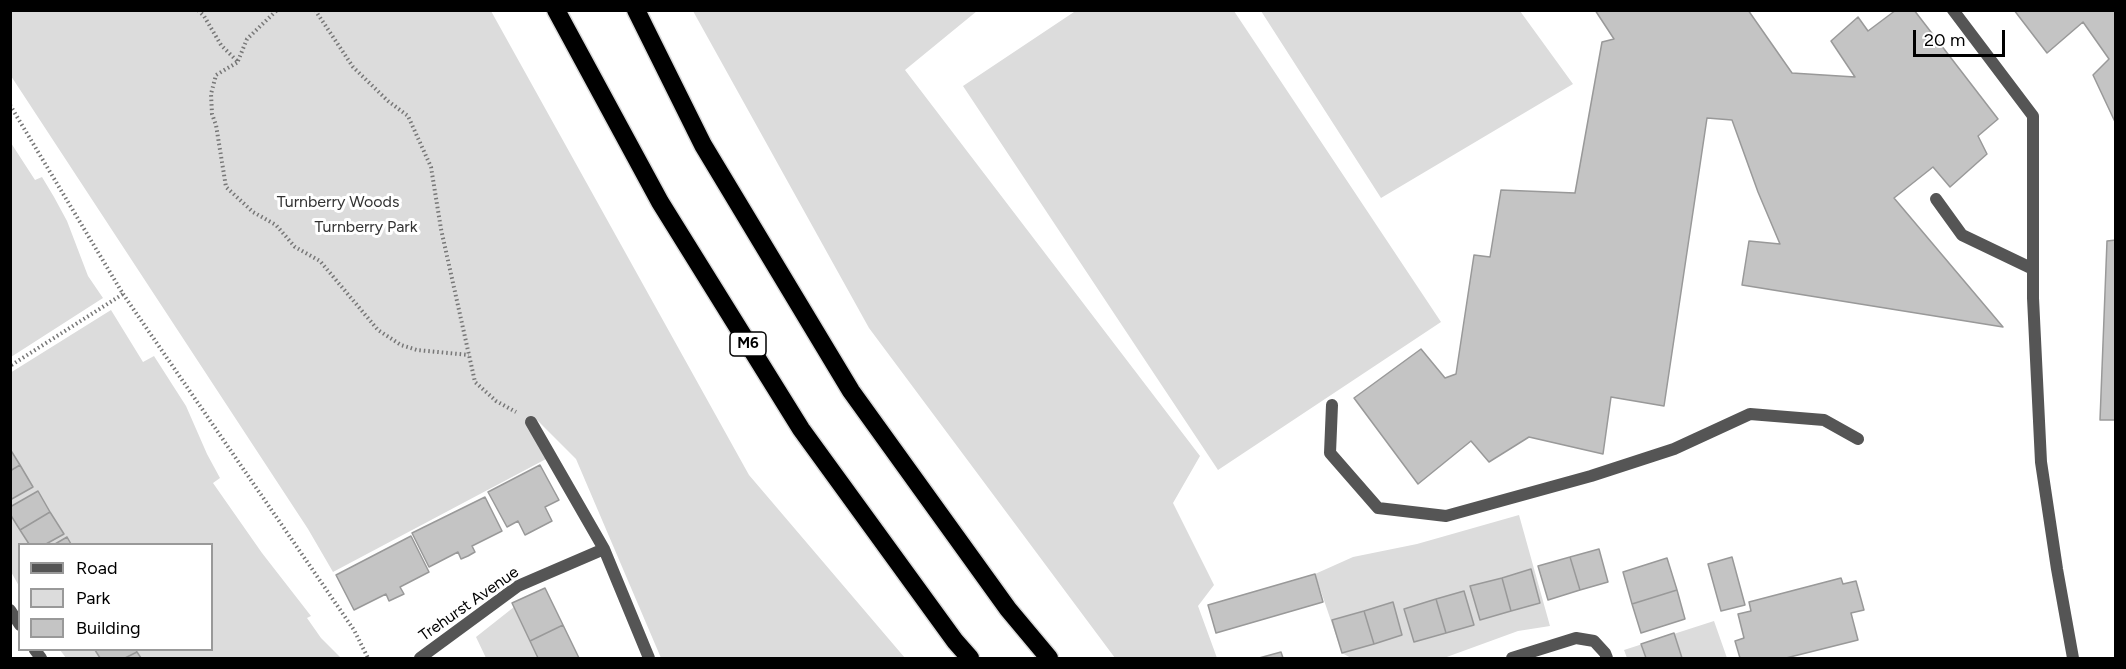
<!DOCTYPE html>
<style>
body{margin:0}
#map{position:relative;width:2126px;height:669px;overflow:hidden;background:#fff;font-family:Figtree,sans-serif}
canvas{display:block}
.frame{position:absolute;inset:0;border:12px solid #000;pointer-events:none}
.legend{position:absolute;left:18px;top:543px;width:195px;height:108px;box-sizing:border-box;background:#fff;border:2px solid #999;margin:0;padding:8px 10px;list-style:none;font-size:18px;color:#000}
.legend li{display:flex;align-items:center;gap:12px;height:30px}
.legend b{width:30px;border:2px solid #999}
.scale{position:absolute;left:1913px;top:30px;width:92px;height:27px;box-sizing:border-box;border:3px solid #000;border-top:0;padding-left:8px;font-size:18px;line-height:21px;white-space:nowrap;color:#000;-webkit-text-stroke:4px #fff;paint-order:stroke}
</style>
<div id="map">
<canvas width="2126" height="669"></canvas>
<div class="frame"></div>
<ul class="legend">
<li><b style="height:8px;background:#555"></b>Road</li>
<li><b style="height:16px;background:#dcdcdc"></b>Park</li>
<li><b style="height:16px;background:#c4c4c4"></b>Building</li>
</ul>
<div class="scale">20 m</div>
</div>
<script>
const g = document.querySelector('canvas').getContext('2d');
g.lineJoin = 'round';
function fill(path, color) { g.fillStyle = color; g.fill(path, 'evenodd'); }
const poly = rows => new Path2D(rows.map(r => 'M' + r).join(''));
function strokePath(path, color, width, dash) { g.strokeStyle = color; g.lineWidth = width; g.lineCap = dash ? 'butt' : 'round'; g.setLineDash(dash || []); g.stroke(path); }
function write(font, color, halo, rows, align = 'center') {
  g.font = font + ' Figtree,sans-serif'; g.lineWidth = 6; g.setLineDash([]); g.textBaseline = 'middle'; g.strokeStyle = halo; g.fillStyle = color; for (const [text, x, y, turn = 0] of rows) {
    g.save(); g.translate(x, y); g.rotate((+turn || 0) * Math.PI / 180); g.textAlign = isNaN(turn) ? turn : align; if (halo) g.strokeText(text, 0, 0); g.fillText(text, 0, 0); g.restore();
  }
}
const green = poly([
 [1077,10,1234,11,1441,322,1218,470,963,86],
 [10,11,491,11,749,475,905,658,661,658,576,459,536,419,526,424,546,459,333,572,308,529,11,76],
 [693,11,977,11,905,70,1200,456,1173,503,1214,585,1198,606,1217,658,1115,658,869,328],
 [1261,11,1520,11,1573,84,1381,198],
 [11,143,35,180,42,177,54,197,67,221,88,276,103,298,11,357],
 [111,310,143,362,154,356,186,406,207,454,220,478,213,483,262,553,311,616,307,618,321,638,341,658,66,658,60,650,212,650,212,544,20,544,19,586,10,570,10,373],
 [1519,515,1550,626,1518,631,1444,658,1351,658,1342,653,1315,574,1353,557,1417,544],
 [514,607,539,658,486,658,476,637],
 [1714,621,1727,658,1627,658,1624,650]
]);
const building = poly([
 [1595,10,1748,10,1792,73,1855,77,1831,41,1858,17,1868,31,1896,10,1914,10,1998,119,1978,136,1987,154,1950,187,1933,167,1894,198,2003,327,1742,285,1749,241,1780,244,1758,192,1732,120,1707,118,1664,406,1611,397,1603,454,1529,437,1489,462,1471,441,1418,484,1354,398,1421,349,1445,378,1456,374,1474,255,1490,257,1501,190,1575,193,1602,42,1614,39,1595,10],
 [2014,10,2116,10,2116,124,2093,75,2109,59,2083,22,2047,53,2014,10],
 [2116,240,2116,420,2100,420,2107,241,2116,240],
 [10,449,20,465,10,471,10,449],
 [20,465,33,487,10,500,10,471,20,465],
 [540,465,559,500,545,507,552,521,525,535,518,521,507,527,488,492,540,465],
 [38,491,50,512,20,530,10,514,10,507,38,491],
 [485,497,502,531,472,546,475,552,468,556,461,559,458,552,429,567,412,533,485,497],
 [50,512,64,534,46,544,29,544,20,530,50,512],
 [411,536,429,572,400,587,404,594,389,601,386,594,354,610,336,575,411,536],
 [67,537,71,544,55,544,67,537],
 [1599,549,1608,582,1580,590,1570,557,1599,549],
 [1570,557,1580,590,1548,600,1538,566,1570,557],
 [1732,557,1745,605,1721,611,1708,564,1732,557],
 [1667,558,1677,590,1632,604,1623,572,1667,558],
 [1531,569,1540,603,1511,611,1502,578,1531,569],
 [1315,574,1323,602,1216,633,1208,605,1315,574],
 [1502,578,1511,611,1480,620,1470,586,1502,578],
 [1841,578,1843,584,1856,581,1864,610,1851,613,1858,640,1786,658,1740,658,1735,641,1744,638,1738,614,1751,611,1749,602,1841,578],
 [545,588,563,625,530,641,512,603,545,588],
 [1677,590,1685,619,1641,633,1632,604,1677,590],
 [1464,591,1474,625,1446,633,1436,599,1464,591],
 [1436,599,1446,633,1414,642,1404,609,1436,599],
 [1393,602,1402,635,1374,644,1364,611,1393,602],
 [1364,611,1374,644,1342,653,1332,620,1364,611],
 [563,625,579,658,538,658,530,641,563,625],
 [1674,633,1682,658,1646,658,1641,644,1674,633],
 [95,650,136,650,137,652,125,658,100,658,95,650],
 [137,652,141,658,125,658,137,652],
 [1281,652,1283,658,1259,658,1281,652]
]);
const path = poly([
 [198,10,204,16,221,45,238,62,216,75,211,94,212,114,216,125,226,187,253,212,276,225,295,247,320,261,378,330,401,345,417,350,469,355],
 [315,10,353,67,388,101,408,116,431,167,441,229,475,382,496,401,516,412],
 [238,61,247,39,277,10],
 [10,105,123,294,10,366],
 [123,294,354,630,368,658]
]);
const service = poly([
 [1953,10,2033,116,2033,298,2041,462,2057,569,2073,658],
 [1936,199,1962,235,2033,269],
 [1332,405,1330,453,1378,508,1446,516,1591,476,1674,449,1750,414,1824,420,1858,439]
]);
const minor = poly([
 [531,422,604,549,649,658],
 [10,610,20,625],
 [35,650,41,658],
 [420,658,518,586,604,549],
 [1512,658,1576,638,1594,641,1605,653,1607,658]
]);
const motorway = poly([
 [556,10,660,202,801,429,955,641,970,658],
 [636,10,703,145,851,391,1008,609,1049,658]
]);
const shields = [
 [748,344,36]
];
const shieldNames = [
 ["M6",748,344]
];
const parkNames = [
 ["Turnberry Woods",338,202],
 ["Turnberry Park",366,227]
];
const streetNames = [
 ["Trehurst Avenue",469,604,-35]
];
fill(green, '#dcdcdc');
fill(building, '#c4c4c4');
strokePath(building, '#999', 1.5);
strokePath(motorway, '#dbdbdb', 21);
strokePath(path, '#777', 4, [1.5, 3]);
strokePath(service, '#555', 12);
strokePath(minor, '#555', 12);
strokePath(motorway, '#000', 18);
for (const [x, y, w] of shields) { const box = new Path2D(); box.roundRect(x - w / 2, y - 12, w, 24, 4.5); g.fillStyle = '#fff'; g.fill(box); strokePath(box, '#000', 1.5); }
write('bold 15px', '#000', null, shieldNames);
write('16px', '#333', '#fff', parkNames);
write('16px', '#000', '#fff', streetNames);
</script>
